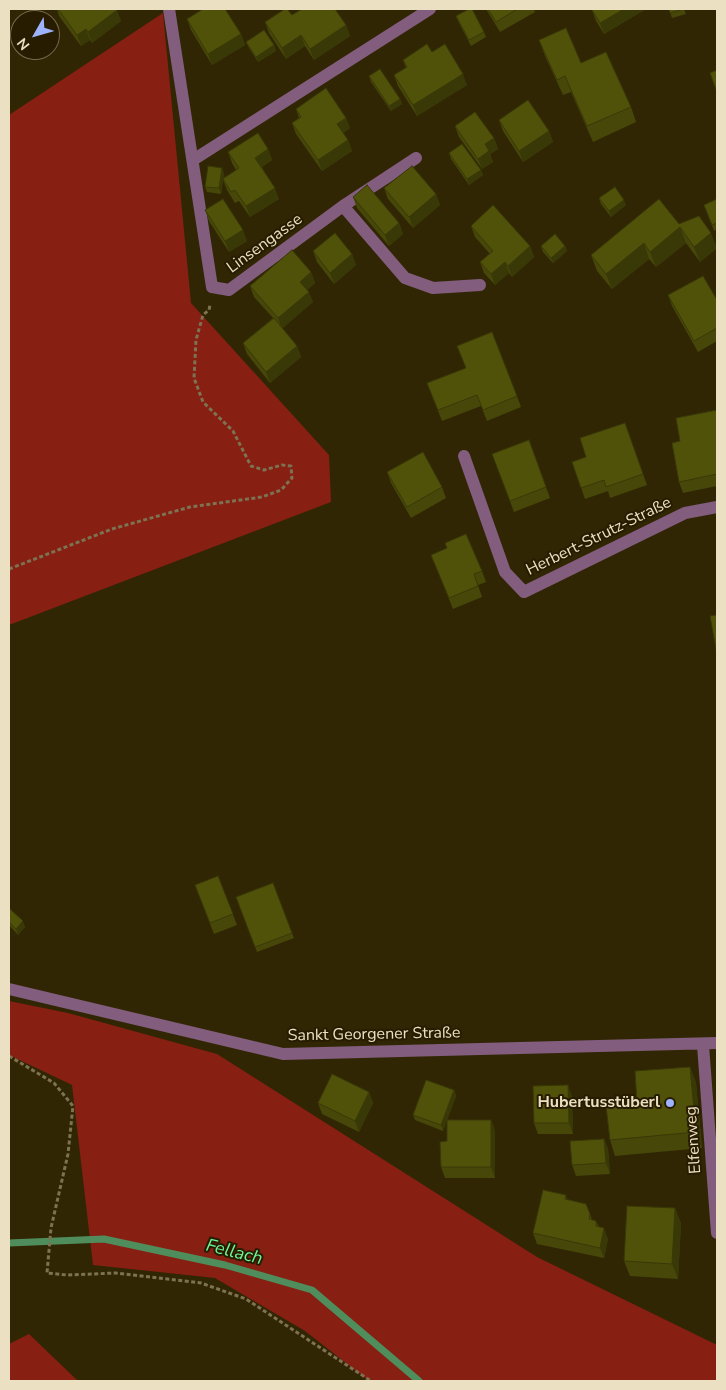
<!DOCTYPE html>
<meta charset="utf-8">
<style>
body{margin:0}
#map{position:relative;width:726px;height:1390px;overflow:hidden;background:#312604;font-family:"Nunito Sans",sans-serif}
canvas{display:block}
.frame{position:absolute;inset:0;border:10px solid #ebe0c1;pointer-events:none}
.north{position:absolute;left:10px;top:10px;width:50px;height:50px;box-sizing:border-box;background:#271c00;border:1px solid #756a4d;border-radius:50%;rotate:232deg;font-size:14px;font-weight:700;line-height:20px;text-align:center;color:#ebe0c1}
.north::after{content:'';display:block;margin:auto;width:18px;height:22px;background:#9db4fd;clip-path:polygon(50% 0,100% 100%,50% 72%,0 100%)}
</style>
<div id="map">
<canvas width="726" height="1390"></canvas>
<div class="frame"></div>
<div class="north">N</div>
</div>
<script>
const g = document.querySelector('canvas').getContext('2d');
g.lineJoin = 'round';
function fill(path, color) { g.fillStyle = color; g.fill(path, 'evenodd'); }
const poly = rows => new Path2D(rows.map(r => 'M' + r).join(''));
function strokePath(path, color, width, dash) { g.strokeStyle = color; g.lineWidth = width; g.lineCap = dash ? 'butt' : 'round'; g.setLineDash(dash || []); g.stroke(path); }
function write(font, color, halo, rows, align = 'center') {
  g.font = font + ' "Nunito Sans",sans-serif'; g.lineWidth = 4; g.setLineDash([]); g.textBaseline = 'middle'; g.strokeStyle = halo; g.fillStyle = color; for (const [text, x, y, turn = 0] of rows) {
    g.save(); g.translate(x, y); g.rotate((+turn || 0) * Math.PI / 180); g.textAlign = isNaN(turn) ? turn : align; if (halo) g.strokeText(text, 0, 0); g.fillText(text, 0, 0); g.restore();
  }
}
const green = poly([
 [163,13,191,303,329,455,331,502,9,625,9,115],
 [9,1001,68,1013,217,1054,537,1257,717,1345,717,1381,369,1381,305,1331,215,1278,93,1265,72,1085,9,1055],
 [29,1334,78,1381,9,1381,9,1344]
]);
const stream = poly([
 [9,1243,104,1239,225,1265,312,1290,419,1381]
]);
const path = poly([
 [9,569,112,529,190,507,262,497,281,490,292,478,291,466,282,465,264,470,251,466,233,431,203,402,194,378,196,340,203,315,209,310,210,305],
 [9,1056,54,1083,73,1106,68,1154,51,1228,47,1273,67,1275,116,1273,201,1283,246,1299,371,1381]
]);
const minor = poly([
 [169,9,212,287,229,290,343,206,416,158],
 [193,160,430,9],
 [343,206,405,278,433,288,480,285],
 [464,456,505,572,524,592,685,513,717,507],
 [9,989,283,1054,717,1043],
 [703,1045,717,1233]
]);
const wall = poly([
 [57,9,116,9,121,21,92,43,90,40,81,46,59,16],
 [486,9,534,9,535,12,500,32],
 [593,9,646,9,604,34,596,21,592,10],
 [669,9,684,9,686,14,672,18],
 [292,15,346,25,350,36,314,60,305,46,286,59,269,33,265,22],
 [456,16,484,32,486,37,471,46,458,21],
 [187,19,241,34,245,45,212,65,191,30],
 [539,40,581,63,631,107,636,122,593,142,571,92,563,95,545,56],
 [246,42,274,45,276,51,258,62,249,48],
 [432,52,467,85,417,116,398,86,394,75,406,68,403,60],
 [369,76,400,99,402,104,391,111,371,82],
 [296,109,346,118,350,128,343,133,348,140,352,151,322,171,296,134,292,123,299,118],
 [499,120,549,131,553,142,523,162,503,131],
 [455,126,494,138,498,149,490,154,493,162,482,169,459,137],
 [268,149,272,160,262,167,279,199,250,217,239,201,235,203,227,190,223,180,221,194,207,192,205,187,222,168,224,174,223,178,236,170,232,163,228,152],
 [449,153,481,170,483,175,469,185,451,159],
 [384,188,436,194,440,205,413,228,388,199],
 [353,197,399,223,403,234,389,246,357,208],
 [599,198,626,205,611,217,601,204],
 [717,199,717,229,714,231,704,205],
 [205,210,247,241,229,252,209,221],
 [679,224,717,248,700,262,686,243,656,267,649,259,612,289,597,271,591,255],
 [471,226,530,246,534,257,512,277,509,273,495,285,484,273,480,262,490,254,475,237],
 [541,246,565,246,567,251,553,263,543,252],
 [313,251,352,254,356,265,334,284,317,262],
 [311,272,315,283,307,290,313,302,282,328,297,346,301,357,270,383,247,354,243,343,273,318,254,297,250,286],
 [668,295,717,300,717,341,698,352,672,306],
 [427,383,517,396,521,407,487,421,481,406,442,421],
 [717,410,717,486,683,493,679,482],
 [625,423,647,485,610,498,608,491,585,499,572,462,586,457],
 [529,440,550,498,514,512,492,454],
 [387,472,442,487,446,498,411,518,391,483],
 [431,555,482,571,486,582,478,585,482,597,453,609],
 [218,876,237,925,214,934,195,885],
 [273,883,294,938,257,952,236,897],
 [9,910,25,927,18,935,9,925],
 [690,1067,696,1083,702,1148,615,1156,610,1140],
 [454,1090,456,1096,443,1131,415,1120,413,1115],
 [369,1092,373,1103,359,1132,322,1114,318,1103],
 [572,1096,573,1134,538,1134,534,1123],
 [491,1120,495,1131,495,1178,445,1178,441,1167,447,1141],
 [604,1139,608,1149,610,1174,576,1176,572,1165],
 [566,1195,567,1200,590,1214,592,1220,596,1221,599,1227,608,1239,604,1258,537,1244,533,1233],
 [675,1208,681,1224,678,1279,630,1276,624,1261]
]);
const shadedWall = poly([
 [624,9,646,9,604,34,600,23],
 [117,10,121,21,92,43,88,32],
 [346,25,350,36,314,60,310,49],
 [86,29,90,40,81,46,77,35],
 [241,34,245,45,212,65,208,54],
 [301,35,305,46,286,59,282,48],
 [274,45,276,51,258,62,256,57],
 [463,74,467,85,417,116,413,105],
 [400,99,402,104,391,111,389,106],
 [346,118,350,128,341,135,337,124],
 [549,131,553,142,523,162,519,151],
 [494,138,498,149,490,154,493,162,482,169,478,159,485,144],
 [348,140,352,151,322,171,318,160],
 [268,149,272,160,259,169,255,158],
 [222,168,224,174,221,194,219,188],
 [481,170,483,175,469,185,467,179],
 [275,188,279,199,250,217,246,206],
 [436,194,440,205,413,228,409,217],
 [624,200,626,205,611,217,609,211],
 [399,223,403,234,389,246,385,235],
 [680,227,686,243,656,267,650,252],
 [243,230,247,241,229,252,225,241],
 [711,233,717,248,700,262,694,247],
 [644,243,649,259,612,289,606,274],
 [530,246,534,257,512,277,508,266],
 [565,246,567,251,553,263,551,258],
 [352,254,356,265,334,284,330,273],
 [505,262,509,273,495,285,491,274],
 [311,272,315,283,304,293,300,282],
 [309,292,313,302,282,329,278,318],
 [297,346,301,357,270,383,266,372],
 [23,921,25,927,18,935,16,929],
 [690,1067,696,1083,702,1148,696,1132],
 [568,1085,572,1096,573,1134,569,1123],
 [454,1090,456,1096,443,1131,441,1125],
 [369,1092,373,1103,359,1132,355,1121],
 [491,1120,495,1131,495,1178,491,1167],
 [604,1139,608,1149,610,1174,606,1163],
 [675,1208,681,1224,678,1279,672,1264],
 [604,1228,608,1239,604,1258,600,1248]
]);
const building = poly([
 [58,9,116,9,117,10,88,32,86,29,77,35,58,9],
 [203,9,225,9,241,34,208,54,187,19,203,9],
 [285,9,287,9,292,15,302,9,335,9,346,25,310,49,301,35,282,48,265,22,285,9],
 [469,9,472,9,484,32,469,40,456,16,469,9],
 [488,9,517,9,496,22,488,9],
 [593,9,624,9,600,23,592,10,593,9],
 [669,9,684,9,670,13,669,9],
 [566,28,581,63,606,52,631,107,587,126,565,76,557,80,539,40,566,28],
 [264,30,274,45,256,57,246,42,264,30],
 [427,44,432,52,445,44,463,74,413,105,394,75,407,67,403,60,427,44],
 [380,69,400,99,389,106,369,76,380,69],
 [717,70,717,92,710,73,717,70],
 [326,88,346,118,337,124,348,140,318,160,292,123,301,117,296,109,326,88],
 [528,100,549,131,519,151,499,120,528,100],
 [475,112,494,138,485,144,489,151,478,159,455,126,475,112],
 [258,133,268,149,255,158,275,188,246,206,235,190,231,192,223,179,239,168,228,152,258,133],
 [462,144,481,170,467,179,449,153,462,144],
 [208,166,222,168,219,188,205,187,208,166],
 [412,166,436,194,409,217,384,188,412,166],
 [367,185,399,223,385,235,353,197,367,185],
 [615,187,624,200,609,211,599,198,615,187],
 [223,199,243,230,225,241,205,210,223,199],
 [659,199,679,224,699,216,711,233,694,247,680,227,650,252,644,243,606,274,591,255,659,199],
 [717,199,717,223,712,225,704,205,717,199],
 [493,205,530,246,508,266,505,262,491,274,480,262,493,251,471,226,493,205],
 [335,233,352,254,330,273,313,251,335,233],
 [555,234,565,246,551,258,541,246,555,234],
 [292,250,311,272,300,282,309,292,278,318,250,286,292,250],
 [703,276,717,300,717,328,694,341,668,295,703,276],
 [274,318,297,346,266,372,243,343,274,318],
 [492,332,517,396,483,410,477,395,438,410,427,383,466,368,457,346,492,332],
 [717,410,717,474,679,482,672,443,680,441,676,418,717,410],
 [625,423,643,474,606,487,604,480,581,488,572,462,586,457,580,438,625,423],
 [529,440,546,487,510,501,492,454,529,440],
 [423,452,442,487,407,507,387,472,423,452],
 [466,534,482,571,474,574,478,586,449,598,431,555,447,548,445,543,466,534],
 [717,615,717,654,710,616,717,615],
 [218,876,233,914,210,923,195,885,218,876],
 [273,883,292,933,255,947,236,897,273,883],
 [10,909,23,921,16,929,9,922,9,910,10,909],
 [690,1067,696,1132,610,1140,606,1106,637,1103,635,1071,690,1067],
 [332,1074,369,1092,355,1121,318,1103,332,1074],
 [426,1080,454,1090,441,1125,413,1115,426,1080],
 [568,1085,569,1123,534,1123,533,1086,568,1085],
 [447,1120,491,1120,491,1167,441,1167,440,1142,447,1141,447,1120],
 [604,1139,606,1163,572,1165,570,1141,604,1139],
 [543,1190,566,1195,565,1199,586,1204,590,1214,589,1219,596,1221,596,1226,604,1228,600,1248,533,1233,543,1190],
 [627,1206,675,1208,672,1264,624,1261,627,1206]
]);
const markers = [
 [670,1103,5,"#9db4fd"]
];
const streetNames = [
 ["Linsengasse",265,244,-36],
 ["Herbert-Strutz-Straße",599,537,-26],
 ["Sankt Georgener Straße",374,1035,-1],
 ["Elfenweg",694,1140,-94]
];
const poiNames = [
 ["Hubertusstüberl",660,1103]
];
const waterNames = [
 ["Fellach",234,1253,14]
];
fill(green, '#871f12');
strokePath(stream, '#508d5d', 7);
strokePath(path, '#7d7251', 3, [4, 2.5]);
strokePath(minor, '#825d7d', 12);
fill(wall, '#464709');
fill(shadedWall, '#393907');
fill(building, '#51520a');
strokePath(building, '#393907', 1);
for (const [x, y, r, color] of markers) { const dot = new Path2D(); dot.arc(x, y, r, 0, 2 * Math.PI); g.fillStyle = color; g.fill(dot); strokePath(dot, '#271c00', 2); }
write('16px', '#ebe0c1', '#271c00', streetNames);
write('bold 16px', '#ebe0c1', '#271c00', poiNames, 'right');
write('italic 18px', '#6ef596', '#271c00', waterNames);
</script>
